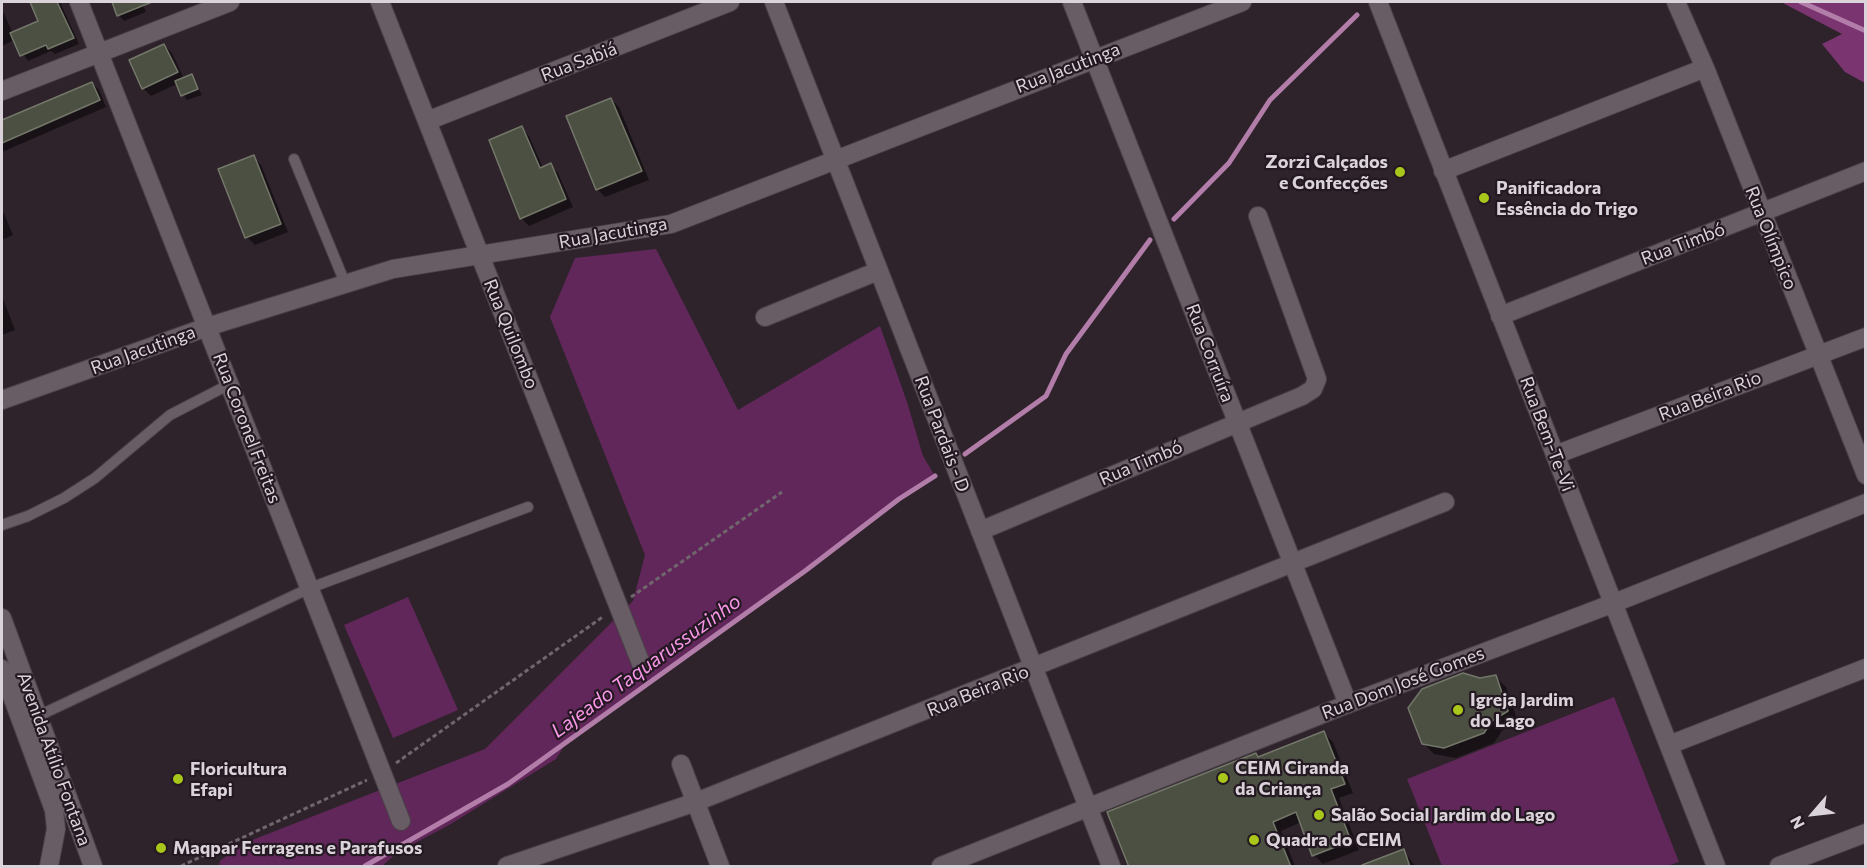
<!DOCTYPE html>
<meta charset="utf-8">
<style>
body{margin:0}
#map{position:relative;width:1867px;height:868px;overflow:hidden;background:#2e232b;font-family:Commissioner,sans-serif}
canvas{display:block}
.frame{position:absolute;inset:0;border:3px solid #dad3d9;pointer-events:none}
.north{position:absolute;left:1783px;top:784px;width:60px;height:60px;-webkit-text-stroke:4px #241922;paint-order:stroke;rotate:242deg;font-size:16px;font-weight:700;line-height:24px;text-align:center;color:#dad3d9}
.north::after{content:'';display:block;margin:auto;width:21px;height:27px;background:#dad3d9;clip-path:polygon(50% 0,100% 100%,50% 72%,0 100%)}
</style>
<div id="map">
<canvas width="1867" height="868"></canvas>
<div class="frame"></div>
<div class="north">N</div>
</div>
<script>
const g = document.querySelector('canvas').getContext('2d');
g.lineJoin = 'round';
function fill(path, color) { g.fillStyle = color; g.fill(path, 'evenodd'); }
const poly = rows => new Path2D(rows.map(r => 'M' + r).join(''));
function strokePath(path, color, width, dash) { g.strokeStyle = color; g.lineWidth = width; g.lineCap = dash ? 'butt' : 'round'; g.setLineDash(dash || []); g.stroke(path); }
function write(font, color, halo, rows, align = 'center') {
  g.font = font + ' Commissioner,sans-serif'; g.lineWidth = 4.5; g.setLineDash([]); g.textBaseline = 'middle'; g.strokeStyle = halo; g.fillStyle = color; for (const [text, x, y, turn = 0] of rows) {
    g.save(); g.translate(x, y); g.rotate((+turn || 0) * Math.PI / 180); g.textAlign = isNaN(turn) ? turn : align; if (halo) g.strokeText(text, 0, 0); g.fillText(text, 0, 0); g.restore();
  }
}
const green = poly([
 [656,249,738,410,880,326,907,402,923,456,935,476,899,499,805,571,566,743,556,759,449,825,398,852,382,866,219,866,220,861,242,844,485,749,633,601,645,555,550,317,575,258],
 [408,597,458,710,393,738,344,625],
 [1614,697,1679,862,1667,866,1442,866,1407,779]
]);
const forest = poly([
 [1781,2,1865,2,1865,83,1845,72,1822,44,1842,34]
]);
const shadow = poly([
 [31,2,60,2,79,44,55,54,51,51,28,61,14,40,2,46,2,9,13,34,40,22],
 [114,2,152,2,143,5,146,12,124,21,119,15],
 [164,45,172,53,184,79,192,76,202,95,187,100,177,84,151,96,143,88],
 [92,83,99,90,106,107,2,152,2,122],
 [611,99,619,107,649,180,605,197,597,189],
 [521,128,529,136,543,168,550,165,558,173,573,207,529,226,521,218],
 [253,157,261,165,288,232,255,245,247,237],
 [2,209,13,235,2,240],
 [2,296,15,330,2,335],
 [1495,676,1506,687,1518,722,1502,731,1494,743,1456,758,1434,754,1423,743,1480,679],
 [1324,733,1333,742,1353,793,1339,798,1359,850,1323,864,1314,855,1301,822,1281,831,1295,866,1131,866,1256,754,1259,758],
 [1404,851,1415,866,1363,866]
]);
const stream = poly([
 [1801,2,1866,31],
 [1174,219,1229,163,1270,100,1357,15],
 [965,454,1046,396,1066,354,1150,240],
 [365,866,508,784,805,571,899,499,935,476]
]);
const building = poly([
 [30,2,57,2,74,38,48,49,46,45,20,56,10,33,38,21,30,2],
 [112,2,152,2,117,16,112,2],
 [164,44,178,72,142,89,129,60,164,44],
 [192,74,198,89,181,96,175,81,192,74],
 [92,82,100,100,2,143,2,120,92,82],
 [611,98,642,171,596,190,566,116,611,98],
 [522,126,540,168,551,163,566,199,520,219,489,140,522,126],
 [254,155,281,224,245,238,218,169,254,155],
 [1463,673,1480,678,1496,675,1508,711,1492,721,1484,733,1444,748,1422,744,1408,708,1422,689,1463,673],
 [1324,731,1345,784,1331,789,1351,841,1312,856,1296,812,1273,822,1291,867,1129,867,1107,812,1256,753,1258,757,1324,731],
 [1404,849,1410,867,1362,867,1362,865,1404,849]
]);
const path = poly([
 [631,597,782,492],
 [396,763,604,616],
 [181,866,367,780]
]);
const service = poly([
 [294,159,345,283],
 [2,525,28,516,64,498,95,478,170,415,230,384],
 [38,716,310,588,528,507]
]);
const minor = poly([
 [79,2,401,821],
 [380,2,642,666],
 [774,2,1111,866],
 [1378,2,1716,866],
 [1676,2,1705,68,1866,475],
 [2,91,230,2],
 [427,121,730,2],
 [1443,171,1705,68],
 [1500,316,1866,171],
 [765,317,878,271],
 [2,400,207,327,393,269,671,224,1242,2],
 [1555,455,1866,337],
 [980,531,1302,396,1313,389,1317,379,1258,216],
 [1669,745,1866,668],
 [681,764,720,866],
 [507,866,696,802,1445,502],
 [941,866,1348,704,1614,603,1866,503]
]);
const tertiary = poly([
 [1072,2,1348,704],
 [1779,866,1866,833]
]);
const secondary = poly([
 [2,618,93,866],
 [2,669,54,810,56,829,49,866]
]);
const markers = [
 [1400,172,6,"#a9c71a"],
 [1484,198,6,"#a9c71a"],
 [1458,710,6,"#a9c71a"],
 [1223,778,6,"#a9c71a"],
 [178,779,6,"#a9c71a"],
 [1319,815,6,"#a9c71a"],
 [1254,840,6,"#a9c71a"],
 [161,848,6,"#a9c71a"]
];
const streetNames = [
 ["Rua Sabiá",579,62,-21],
 ["Rua Jacutinga",1068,68,-21],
 ["Rua Jacutinga",613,233,-10],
 ["Rua Olímpico",1771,238,68],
 ["Rua Timbó",1683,244,-21],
 ["Rua Quilombo",511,334,68],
 ["Rua Jacutinga",143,350,-20],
 ["Rua Corruíra",1210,353,69],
 ["Rua Beira Rio",1710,396,-21],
 ["Rua Coronel Freitas",247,428,69],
 ["Rua Pardais - D",942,434,69],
 ["Rua Bem-Te-Vi",1547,434,69],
 ["Rua Timbó",1141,463,-23],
 ["Rua Dom José Gomes",1403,683,-21],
 ["Rua Beira Rio",978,691,-22],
 ["Avenida Atílio Fontana",54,759,70]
];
const poiNames = [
 ["Zorzi Calçados",1388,162,"right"],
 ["e Confecções",1388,183,"right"],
 ["Panificadora",1496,188],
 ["Essência do Trigo",1496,209],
 ["Igreja Jardim",1470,700],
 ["do Lago",1470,721],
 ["CEIM Ciranda",1235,768],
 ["da Criança",1235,789],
 ["Floricultura",190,769],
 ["Efapi",190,790],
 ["Salão Social Jardim do Lago",1331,815],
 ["Quadra do CEIM",1266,840],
 ["Maqpar Ferragens e Parafusos",173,848]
];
const waterNames = [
 ["Lajeado Taquarussuzinho",646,666,-36]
];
fill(green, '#62275a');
fill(forest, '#7a3570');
fill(shadow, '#0007');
strokePath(stream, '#b27da9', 5);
fill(building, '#4c5043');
strokePath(building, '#737769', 1.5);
strokePath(service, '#494047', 12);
strokePath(minor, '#494047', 20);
strokePath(tertiary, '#494047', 20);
strokePath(secondary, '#494047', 20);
strokePath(path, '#70666e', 3, [4.5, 3]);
strokePath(service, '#685c65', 10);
strokePath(minor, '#685c65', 18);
strokePath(tertiary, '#685c65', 18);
strokePath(secondary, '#685c65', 18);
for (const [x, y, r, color] of markers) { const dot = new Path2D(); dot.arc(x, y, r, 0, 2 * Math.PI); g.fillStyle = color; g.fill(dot); strokePath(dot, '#241922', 2); }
write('18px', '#dad3d9', '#241922', streetNames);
write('bold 18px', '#dad3d9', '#241922', poiNames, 'left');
write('italic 20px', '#f897e8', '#241922', waterNames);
</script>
